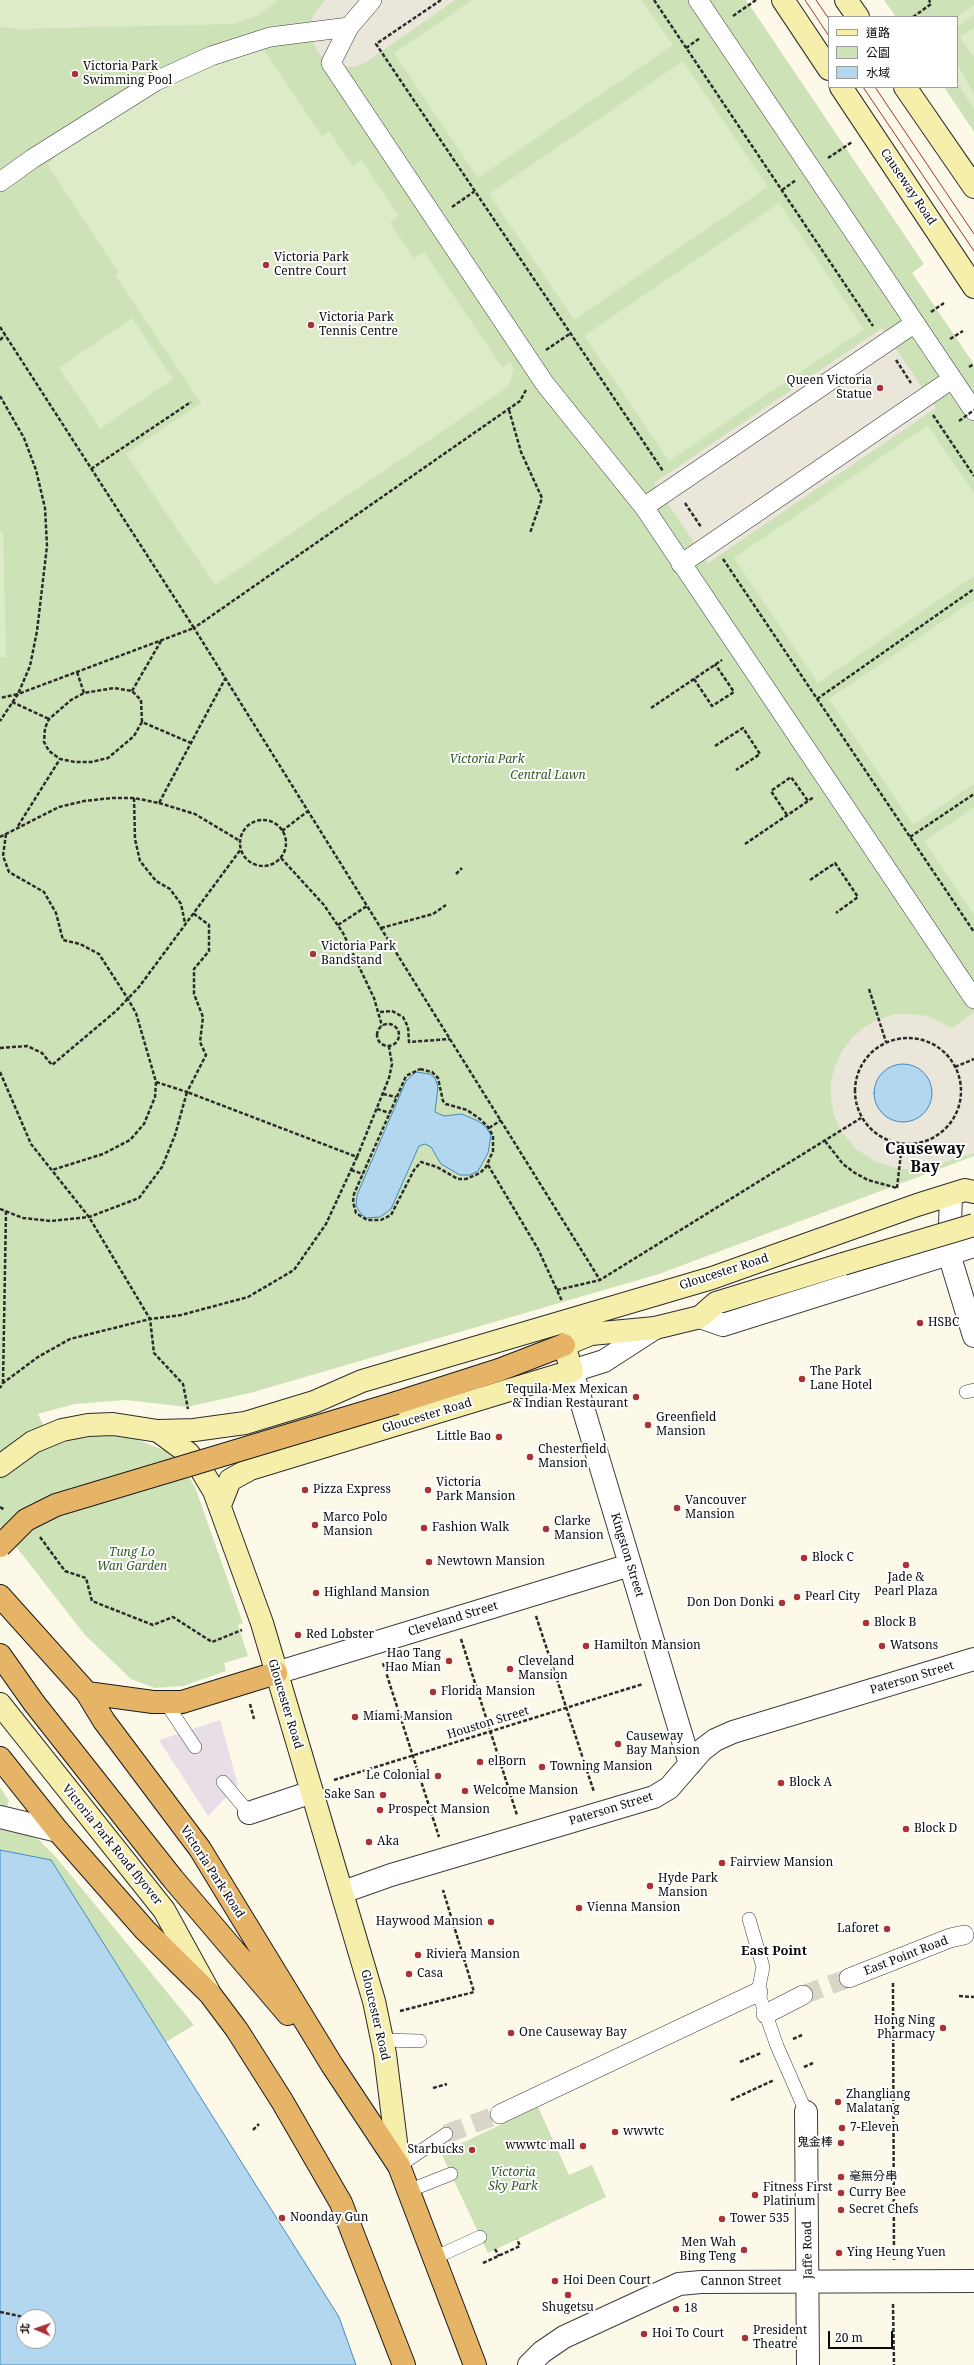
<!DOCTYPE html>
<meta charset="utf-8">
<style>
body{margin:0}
#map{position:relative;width:974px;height:2365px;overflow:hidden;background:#fdf9e9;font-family:"Noto Serif","Noto Sans TC",serif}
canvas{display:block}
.legend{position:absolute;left:828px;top:16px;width:130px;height:72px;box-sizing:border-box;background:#fff;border:1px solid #9d9d9d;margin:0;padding:5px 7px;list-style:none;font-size:12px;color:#0a0a0a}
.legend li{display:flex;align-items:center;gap:8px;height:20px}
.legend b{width:20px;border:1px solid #9d9d9d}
.north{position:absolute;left:16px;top:2309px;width:40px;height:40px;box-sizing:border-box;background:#fff;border:1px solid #9d9d9d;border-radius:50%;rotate:272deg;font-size:11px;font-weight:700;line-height:16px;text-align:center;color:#0a0a0a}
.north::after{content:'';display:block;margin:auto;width:14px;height:18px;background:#a93237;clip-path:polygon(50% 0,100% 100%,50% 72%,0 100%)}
.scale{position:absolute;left:828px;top:2331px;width:65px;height:18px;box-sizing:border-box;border:2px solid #0a0a0a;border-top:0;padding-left:5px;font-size:12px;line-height:14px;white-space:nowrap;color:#0a0a0a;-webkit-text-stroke:3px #fff;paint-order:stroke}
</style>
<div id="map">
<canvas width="974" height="2365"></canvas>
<ul class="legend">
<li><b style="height:5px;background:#f6eeab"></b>道路</li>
<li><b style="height:11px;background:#cde2b7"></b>公園</li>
<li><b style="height:11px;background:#b3d7ee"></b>水域</li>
</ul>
<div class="north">北</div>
<div class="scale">20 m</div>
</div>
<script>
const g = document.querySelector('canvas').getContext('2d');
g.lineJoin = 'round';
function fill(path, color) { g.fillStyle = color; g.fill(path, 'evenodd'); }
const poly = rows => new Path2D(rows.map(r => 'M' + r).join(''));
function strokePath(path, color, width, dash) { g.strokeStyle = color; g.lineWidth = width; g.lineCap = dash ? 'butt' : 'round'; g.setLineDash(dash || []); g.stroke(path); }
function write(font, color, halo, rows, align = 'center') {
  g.font = font + ' "Noto Serif","Noto Sans TC",serif'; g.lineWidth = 4; g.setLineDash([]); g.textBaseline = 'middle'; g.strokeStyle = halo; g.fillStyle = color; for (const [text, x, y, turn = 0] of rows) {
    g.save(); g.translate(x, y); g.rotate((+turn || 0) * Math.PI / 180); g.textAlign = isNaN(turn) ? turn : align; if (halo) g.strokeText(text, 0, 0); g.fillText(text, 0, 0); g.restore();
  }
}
const industrial = poly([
 [220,1720,238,1785,208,1816,159,1740]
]);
const green = poly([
 [0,0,746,0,924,264,912,273,974,364,974,1156,659,1274,250,1393,187,1407,126,1400,74,1404,38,1414,53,1446,75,1439,100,1436,119,1435,138,1440,166,1451,183,1467,195,1487,243,1623,238,1625,248,1656,224,1663,226,1671,183,1686,155,1688,131,1679,85,1635,0,1526],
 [884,0,974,0,974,132,944,87,957,87,957,17,896,17],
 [0,1787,9,1801,7,1807,4,1809,0,1808],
 [0,1828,26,1833,39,1840,55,1856,194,2025,166,2042,51,1860,0,1850],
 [538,2107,569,2175,592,2165,606,2197,488,2253,441,2153]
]);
const pitch = poly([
 [0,0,279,0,257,16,233,24,21,29,0,27],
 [472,0,642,0,673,45,478,178,394,53],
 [974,5,974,15,957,27,957,17],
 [974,27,974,58,960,37],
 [260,44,322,136,329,131,353,166,361,160,399,216,390,223,414,259,424,252,502,367,510,362,514,368,509,386,215,585,126,454,201,403,115,275,118,272,47,164,56,157,55,155,151,94,230,54],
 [683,61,768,187,574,320,489,194],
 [957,63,974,95,974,109,957,83],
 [779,203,864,329,669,461,584,336],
 [132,318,173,379,100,429,59,368],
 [928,425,974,493,974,576,818,683,734,558],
 [0,532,3,532,6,657,0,657],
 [974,600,974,784,913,825,829,699],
 [974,807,974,915,924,841]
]);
const plaza = poly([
 [325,0,455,0,365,63,353,67,340,66,327,61,318,52,312,41,310,27,313,15],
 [882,328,936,408,708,563,654,483],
 [974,1012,974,1153,932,1166,915,1169,899,1169,876,1162,856,1149,841,1131,834,1115,831,1099,831,1082,835,1066,842,1051,852,1038,864,1027,879,1019,895,1014,912,1014,928,1016,952,1028]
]);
const water = poly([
 '874 1093a29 29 0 1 1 58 0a29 29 0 1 1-58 0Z',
 [416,1072,430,1074,435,1078,438,1087,435,1112,444,1116,462,1114,478,1121,485,1126,491,1135,488,1153,478,1171,470,1175,460,1175,441,1164,431,1147,425,1144,419,1146,391,1209,380,1217,366,1218,359,1211,356,1205,357,1195,406,1081,416,1072],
 [0,1850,51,1860,339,2317,356,2365,0,2365,0,1850],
 [24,2317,48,2317,48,2341,24,2341,24,2317]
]);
const pedestrianTunnel = poly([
 [803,1995,849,1978],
 [446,2134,500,2114]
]);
const path = poly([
 [441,0,376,44,663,471],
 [654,0,873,326],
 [733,16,756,0],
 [913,17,931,4,929,0],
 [686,48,700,38],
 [828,158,852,142],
 [782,190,796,180],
 [452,207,475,191],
 [931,312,944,303],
 [0,327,194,628,18,694,0,721],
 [950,339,963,331],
 [0,340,5,335],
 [546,350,571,333],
 [896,360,911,383],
 [969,367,974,364],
 [526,390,520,401,194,628,600,1280],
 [0,396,24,438,36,470,45,508,47,546,37,631,30,666,18,694,0,698],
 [509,410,521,452,542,498,530,533],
 [933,415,974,476],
 [91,469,191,402],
 [685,503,701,527],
 [723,559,974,932],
 [77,672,84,693],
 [694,679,712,706,734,692,715,664],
 [132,691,161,641],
 [817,699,974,589],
 [12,702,49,719],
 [651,708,722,660],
 [142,722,134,736,108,758,91,762,75,762,60,759,49,751,44,742,45,728,49,719,71,700,84,693,114,688,132,691,141,700,142,722,191,743],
 [715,746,743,728,760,754,736,770],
 [134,798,135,839,140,861,156,881,170,889,181,904,185,923],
 [159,803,195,814,240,841],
 [787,815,771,791,791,777,808,801],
 '240 843a23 23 0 1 1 46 0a23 23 0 1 1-46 0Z',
 [18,826,60,759],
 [282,831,308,811],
 [6,834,3,856,9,872,44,892,56,913,63,940,80,944,99,954,128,999,136,1013,156,1082,155,1097,144,1124,130,1140,103,1154,52,1170],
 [0,837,59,807,84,801,112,798,134,798,159,803,225,679],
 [910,837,974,794],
 [745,844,814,797],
 [281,858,324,905,343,933,374,998,382,1026],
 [456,874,462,868],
 [810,880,835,863,858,897,836,913],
 [338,925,367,906],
 [381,928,433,914,446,905],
 [869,989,886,1042],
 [380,1012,392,1011,403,1017,408,1027,409,1042,450,1039],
 '377 1035a11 11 0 1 1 22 0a11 11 0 1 1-22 0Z',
 '855 1091a53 53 0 1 1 106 0a53 53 0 1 1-106 0Z',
 [0,1048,27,1046,42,1053,52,1065,116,1011,139,987,241,849],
 [955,1067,974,1059],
 [420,1069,432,1072,438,1078,443,1101,446,1104,467,1110,480,1119,488,1127,493,1136,493,1151,486,1167,480,1173,466,1179,458,1179,437,1167,421,1162,414,1170,391,1215,381,1220,367,1220,356,1213,353,1202,354,1194,406,1076,420,1069],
 [0,1072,31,1144,89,1217,150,1319,154,1353,183,1384,188,1409],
 [156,1082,187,1092,206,1055,200,1042,203,1017,194,994,194,969,209,951,209,925,193,913],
 [383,1094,396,1097],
 [377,1109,390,1113],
 [489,1128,501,1120],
 [825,1141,843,1164,855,1173,868,1180,897,1188],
 [357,1157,389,1078,392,1064,389,1047],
 [488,1165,538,1249,562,1301],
 [351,1170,363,1174],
 [897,1188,902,1144],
 [0,1209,23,1218,51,1221,89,1217,139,1198,162,1167,175,1135,187,1092,357,1157,326,1224,294,1270,248,1297,181,1315,150,1319,70,1339,38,1357,3,1383,0,1388],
 [557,1290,600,1280,861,1118],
 [3,1383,6,1211],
 [0,1507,5,1510],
 [40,1537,65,1571,86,1578,92,1601,153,1625,173,1617,212,1642,242,1630],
 [536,1616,594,1792],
 [461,1639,517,1815],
 [383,1663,439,1837],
 [250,1704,254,1719],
 [334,1780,643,1684],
 [893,1983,894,2260],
 [959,1996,974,1997],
 [400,2011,474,1992,443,1890],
 [793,2039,802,2035],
 [740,2062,761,2053],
 [804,2067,813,2063],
 [433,2088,447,2084],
 [731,2100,774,2080],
 [253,2130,259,2124],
 [495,2249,499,2256],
 [483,2263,520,2246,517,2239],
 [893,2304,894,2365],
 [0,2312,24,2317]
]);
const service = poly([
 [966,1392,974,1390],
 [166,1703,195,1747],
 [223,1782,249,1813],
 [749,1919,763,1967,758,1992,777,2046,806,2112],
 [382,2040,420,2041],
 [399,2166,446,2134],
 [408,2191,451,2174],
 [434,2258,480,2237]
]);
const pedestrian = poly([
 [372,0,349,27,331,63,545,384,644,507,974,999],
 [698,0,974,411],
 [0,182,32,159,156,81,211,56,270,37,349,27],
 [644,507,915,323],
 [681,564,952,379],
 [849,1978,950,1938,964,1935],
 [766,2014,803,1995],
 [500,2114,758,1992]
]);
const minor = poly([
 [951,1195,949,1254,974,1336],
 [572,1371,690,1764],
 [276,1673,630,1565],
 [249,1813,312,1792],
 [0,1817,58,1831],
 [343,1892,391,1875,654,1797,669,1788,702,1750,715,1740,733,1732,974,1659],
 [806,2112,808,2365]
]);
const tertiary = poly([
 [700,1317,723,1325,974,1246],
 [572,1371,604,1361,655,1328],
 [529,2365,542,2352,564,2337,679,2284,701,2282,974,2281]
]);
const secondary = poly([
 [783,0,829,69],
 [846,0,858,17],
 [841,87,974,287],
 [905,87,974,187],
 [158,1431,188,1453,199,1466,214,1491,262,1623,374,2001,385,2054,399,2166],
 [0,1466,33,1442,62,1430,88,1425,113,1424,158,1431,194,1430,245,1423,314,1402,362,1381,712,1278,917,1205,965,1190,974,1192],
 [220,1505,230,1480,250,1469,572,1371,564,1345,591,1334,655,1328,700,1317,716,1303,843,1264],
 [0,1704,164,1910,208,1990]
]);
const trunk = poly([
 [396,1403,499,1370,564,1345],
 [0,1596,87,1693,104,1721,200,1849,332,2065,399,2166,475,2365],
 [0,1655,34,1703,173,1879,288,2014],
 [87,1693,153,1702,182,1702,276,1673],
 [0,1758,58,1831,145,1930,210,1994,237,2030,282,2101,341,2203,404,2365]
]);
const tram = poly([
 [805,0,829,36],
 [816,0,829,19],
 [863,87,974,251],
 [875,87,974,234]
]);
const pathBridge = poly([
 [959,421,974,410]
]);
const secondaryBridge = poly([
 [843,1264,974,1225]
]);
const trunkBridge = poly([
 [0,1546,26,1520,56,1505,396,1403]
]);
const markers = [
 [75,74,4,"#a93237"],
 [266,265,4,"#a93237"],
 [311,325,4,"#a93237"],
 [880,388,4,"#a93237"],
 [313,954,4,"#a93237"],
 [920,1323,4,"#a93237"],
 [802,1379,4,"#a93237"],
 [636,1397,4,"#a93237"],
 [648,1425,4,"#a93237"],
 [499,1437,4,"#a93237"],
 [530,1457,4,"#a93237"],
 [305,1490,4,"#a93237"],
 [428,1490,4,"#a93237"],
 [677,1508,4,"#a93237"],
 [315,1525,4,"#a93237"],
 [424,1528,4,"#a93237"],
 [546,1529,4,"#a93237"],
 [804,1558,4,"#a93237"],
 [429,1562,4,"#a93237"],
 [906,1565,4,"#a93237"],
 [316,1593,4,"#a93237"],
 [797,1597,4,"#a93237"],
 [782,1603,4,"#a93237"],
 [866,1623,4,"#a93237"],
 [298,1635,4,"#a93237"],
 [586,1646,4,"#a93237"],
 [882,1646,4,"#a93237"],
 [449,1661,4,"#a93237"],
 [510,1669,4,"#a93237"],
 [433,1692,4,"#a93237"],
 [355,1717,4,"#a93237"],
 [618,1744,4,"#a93237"],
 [480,1762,4,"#a93237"],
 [542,1767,4,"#a93237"],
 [438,1776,4,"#a93237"],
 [781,1783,4,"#a93237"],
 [465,1791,4,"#a93237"],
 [383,1795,4,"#a93237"],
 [380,1810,4,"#a93237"],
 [906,1829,4,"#a93237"],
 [369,1842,4,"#a93237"],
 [722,1863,4,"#a93237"],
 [650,1886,4,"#a93237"],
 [579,1908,4,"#a93237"],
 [491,1922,4,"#a93237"],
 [887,1929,4,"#a93237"],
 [418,1955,4,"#a93237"],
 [409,1974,4,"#a93237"],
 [943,2028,4,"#a93237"],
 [511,2033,4,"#a93237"],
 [838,2102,4,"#a93237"],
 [842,2128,4,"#a93237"],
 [615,2132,4,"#a93237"],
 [841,2143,4,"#a93237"],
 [583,2146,4,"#a93237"],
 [472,2150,4,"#a93237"],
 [841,2177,4,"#a93237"],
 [841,2193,4,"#a93237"],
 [755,2195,4,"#a93237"],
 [841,2210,4,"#a93237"],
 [282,2218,4,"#a93237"],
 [722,2219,4,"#a93237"],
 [744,2250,4,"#a93237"],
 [839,2253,4,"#a93237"],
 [555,2281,4,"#a93237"],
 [568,2295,4,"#a93237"],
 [676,2309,4,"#a93237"],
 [644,2334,4,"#a93237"],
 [745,2338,4,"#a93237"]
];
const poiNames = [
 ["Victoria Park",83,67],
 ["Swimming Pool",83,81],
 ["Victoria Park",274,258],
 ["Centre Court",274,272],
 ["Victoria Park",319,318],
 ["Tennis Centre",319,332],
 ["Queen Victoria",872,381,"right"],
 ["Statue",872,395,"right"],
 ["Victoria Park",321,947],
 ["Bandstand",321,961],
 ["HSBC",928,1323],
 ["The Park",810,1372],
 ["Lane Hotel",810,1386],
 ["Tequila Mex Mexican",628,1390,"right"],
 ["& Indian Restaurant",628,1404,"right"],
 ["Greenfield",656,1418],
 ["Mansion",656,1432],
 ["Little Bao",491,1437,"right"],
 ["Chesterfield",538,1450],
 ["Mansion",538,1464],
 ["Victoria",436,1483],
 ["Park Mansion",436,1497],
 ["Pizza Express",313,1490],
 ["Vancouver",685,1501],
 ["Mansion",685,1515],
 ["Marco Polo",323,1518],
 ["Mansion",323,1532],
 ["Clarke",554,1522],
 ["Mansion",554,1536],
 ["Fashion Walk",432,1528],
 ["Block C",812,1558],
 ["Newtown Mansion",437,1562],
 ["Jade &",906,1578,"center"],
 ["Pearl Plaza",906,1592,"center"],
 ["Highland Mansion",324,1593],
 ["Pearl City",805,1597],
 ["Don Don Donki",774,1603,"right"],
 ["Block B",874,1623],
 ["Red Lobster",306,1635],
 ["Hamilton Mansion",594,1646],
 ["Watsons",890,1646],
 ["Hao Tang",441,1654,"right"],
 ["Hao Mian",441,1668,"right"],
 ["Cleveland",518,1662],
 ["Mansion",518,1676],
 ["Florida Mansion",441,1692],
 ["Miami Mansion",363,1717],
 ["Causeway",626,1737],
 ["Bay Mansion",626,1751],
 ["elBorn",488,1762],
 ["Towning Mansion",550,1767],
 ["Le Colonial",430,1776,"right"],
 ["Block A",789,1783],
 ["Welcome Mansion",473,1791],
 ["Sake San",375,1795,"right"],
 ["Prospect Mansion",388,1810],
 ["Block D",914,1829],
 ["Aka",377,1842],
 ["Fairview Mansion",730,1863],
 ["Hyde Park",658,1879],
 ["Mansion",658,1893],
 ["Vienna Mansion",587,1908],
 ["Haywood Mansion",483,1922,"right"],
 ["Laforet",879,1929,"right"],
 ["Riviera Mansion",426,1955],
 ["Casa",417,1974],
 ["Hong Ning",935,2021,"right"],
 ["Pharmacy",935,2035,"right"],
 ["One Causeway Bay",519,2033],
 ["Zhangliang",846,2095],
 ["Malatang",846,2109],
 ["7-Eleven",850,2128],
 ["wwwtc",623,2132],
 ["鬼金棒",833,2143,"right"],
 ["wwwtc mall",575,2146,"right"],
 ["Starbucks",464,2150,"right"],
 ["毫無分串",849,2177],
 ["Fitness First",763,2188],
 ["Platinum",763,2202],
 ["Curry Bee",849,2193],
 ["Secret Chefs",849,2210],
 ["Noonday Gun",290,2218],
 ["Tower 535",730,2219],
 ["Men Wah",736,2243,"right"],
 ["Bing Teng",736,2257,"right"],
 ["Ying Heung Yuen",847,2253],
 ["Hoi Deen Court",563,2281],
 ["Shugetsu",568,2308,"center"],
 ["18",684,2309],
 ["President",753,2331],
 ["Theatre",753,2345],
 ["Hoi To Court",652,2334]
];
const streetNames = [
 ["Causeway Road",908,187,56],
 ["Gloucester Road",724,1272,-18],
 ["Gloucester Road",427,1416,-17],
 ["Kingston Street",627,1555,73],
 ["Cleveland Street",453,1619,-17],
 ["Paterson Street",912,1678,-17],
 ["Gloucester Road",285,1704,73],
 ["Houston Street",488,1723,-17],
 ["Paterson Street",611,1809,-17],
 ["Victoria Park Road flyover",112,1845,51],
 ["Victoria Park Road",212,1872,57],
 ["East Point Road",906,1956,-21],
 ["Gloucester Road",375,2015,77],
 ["Jaffe Road",808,2250,-91],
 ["Cannon Street",741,2282]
];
const parkNames = [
 ["Victoria Park",487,760],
 ["Central Lawn",548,776],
 ["Tung Lo",132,1553],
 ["Wan Garden",132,1567],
 ["Victoria",513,2173],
 ["Sky Park",513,2187]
];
const neighbourhoodNames = [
 ["East Point",774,1951]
];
const districtNames = [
 ["Causeway",925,1149],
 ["Bay",925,1167]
];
fill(industrial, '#e7dee8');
fill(green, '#cde2b7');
fill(pitch, '#deebc8');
fill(plaza, '#eae6da');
fill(water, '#b3d7ee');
strokePath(water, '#438bbd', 1);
strokePath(pedestrianTunnel, '#d9d5c8', 19, [19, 10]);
strokePath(service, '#3d3d3d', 14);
strokePath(pedestrian, '#3d3d3d', 20);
strokePath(minor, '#3d3d3d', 24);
strokePath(tertiary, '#3d3d3d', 24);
strokePath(secondary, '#2c2c2c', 24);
strokePath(trunk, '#1b1b1b', 24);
strokePath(path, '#2c2c2c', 2.5, [4, 2]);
strokePath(service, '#fff', 13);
strokePath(pedestrian, '#fff', 19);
strokePath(minor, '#fff', 22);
strokePath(tertiary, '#fff', 22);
strokePath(secondary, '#f6eeab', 22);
strokePath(trunk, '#e6b466', 22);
strokePath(tram, '#a93237', 1);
strokePath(secondaryBridge, '#2c2c2c', 24, []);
strokePath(trunkBridge, '#1b1b1b', 24, []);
strokePath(pathBridge, '#2c2c2c', 2.5, [4, 2]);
strokePath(secondaryBridge, '#f6eeab', 22);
strokePath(trunkBridge, '#e6b466', 22);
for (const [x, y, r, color] of markers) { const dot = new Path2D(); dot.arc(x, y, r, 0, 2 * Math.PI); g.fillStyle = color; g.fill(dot); strokePath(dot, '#fff', 1.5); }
write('12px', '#0a0a0a', '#fff', poiNames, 'left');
write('12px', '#0a0a0a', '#fff', streetNames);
write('italic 12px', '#2d5922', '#fff', parkNames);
write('bold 13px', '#0a0a0a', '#fff', neighbourhoodNames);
write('bold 16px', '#0a0a0a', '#fff', districtNames);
</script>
